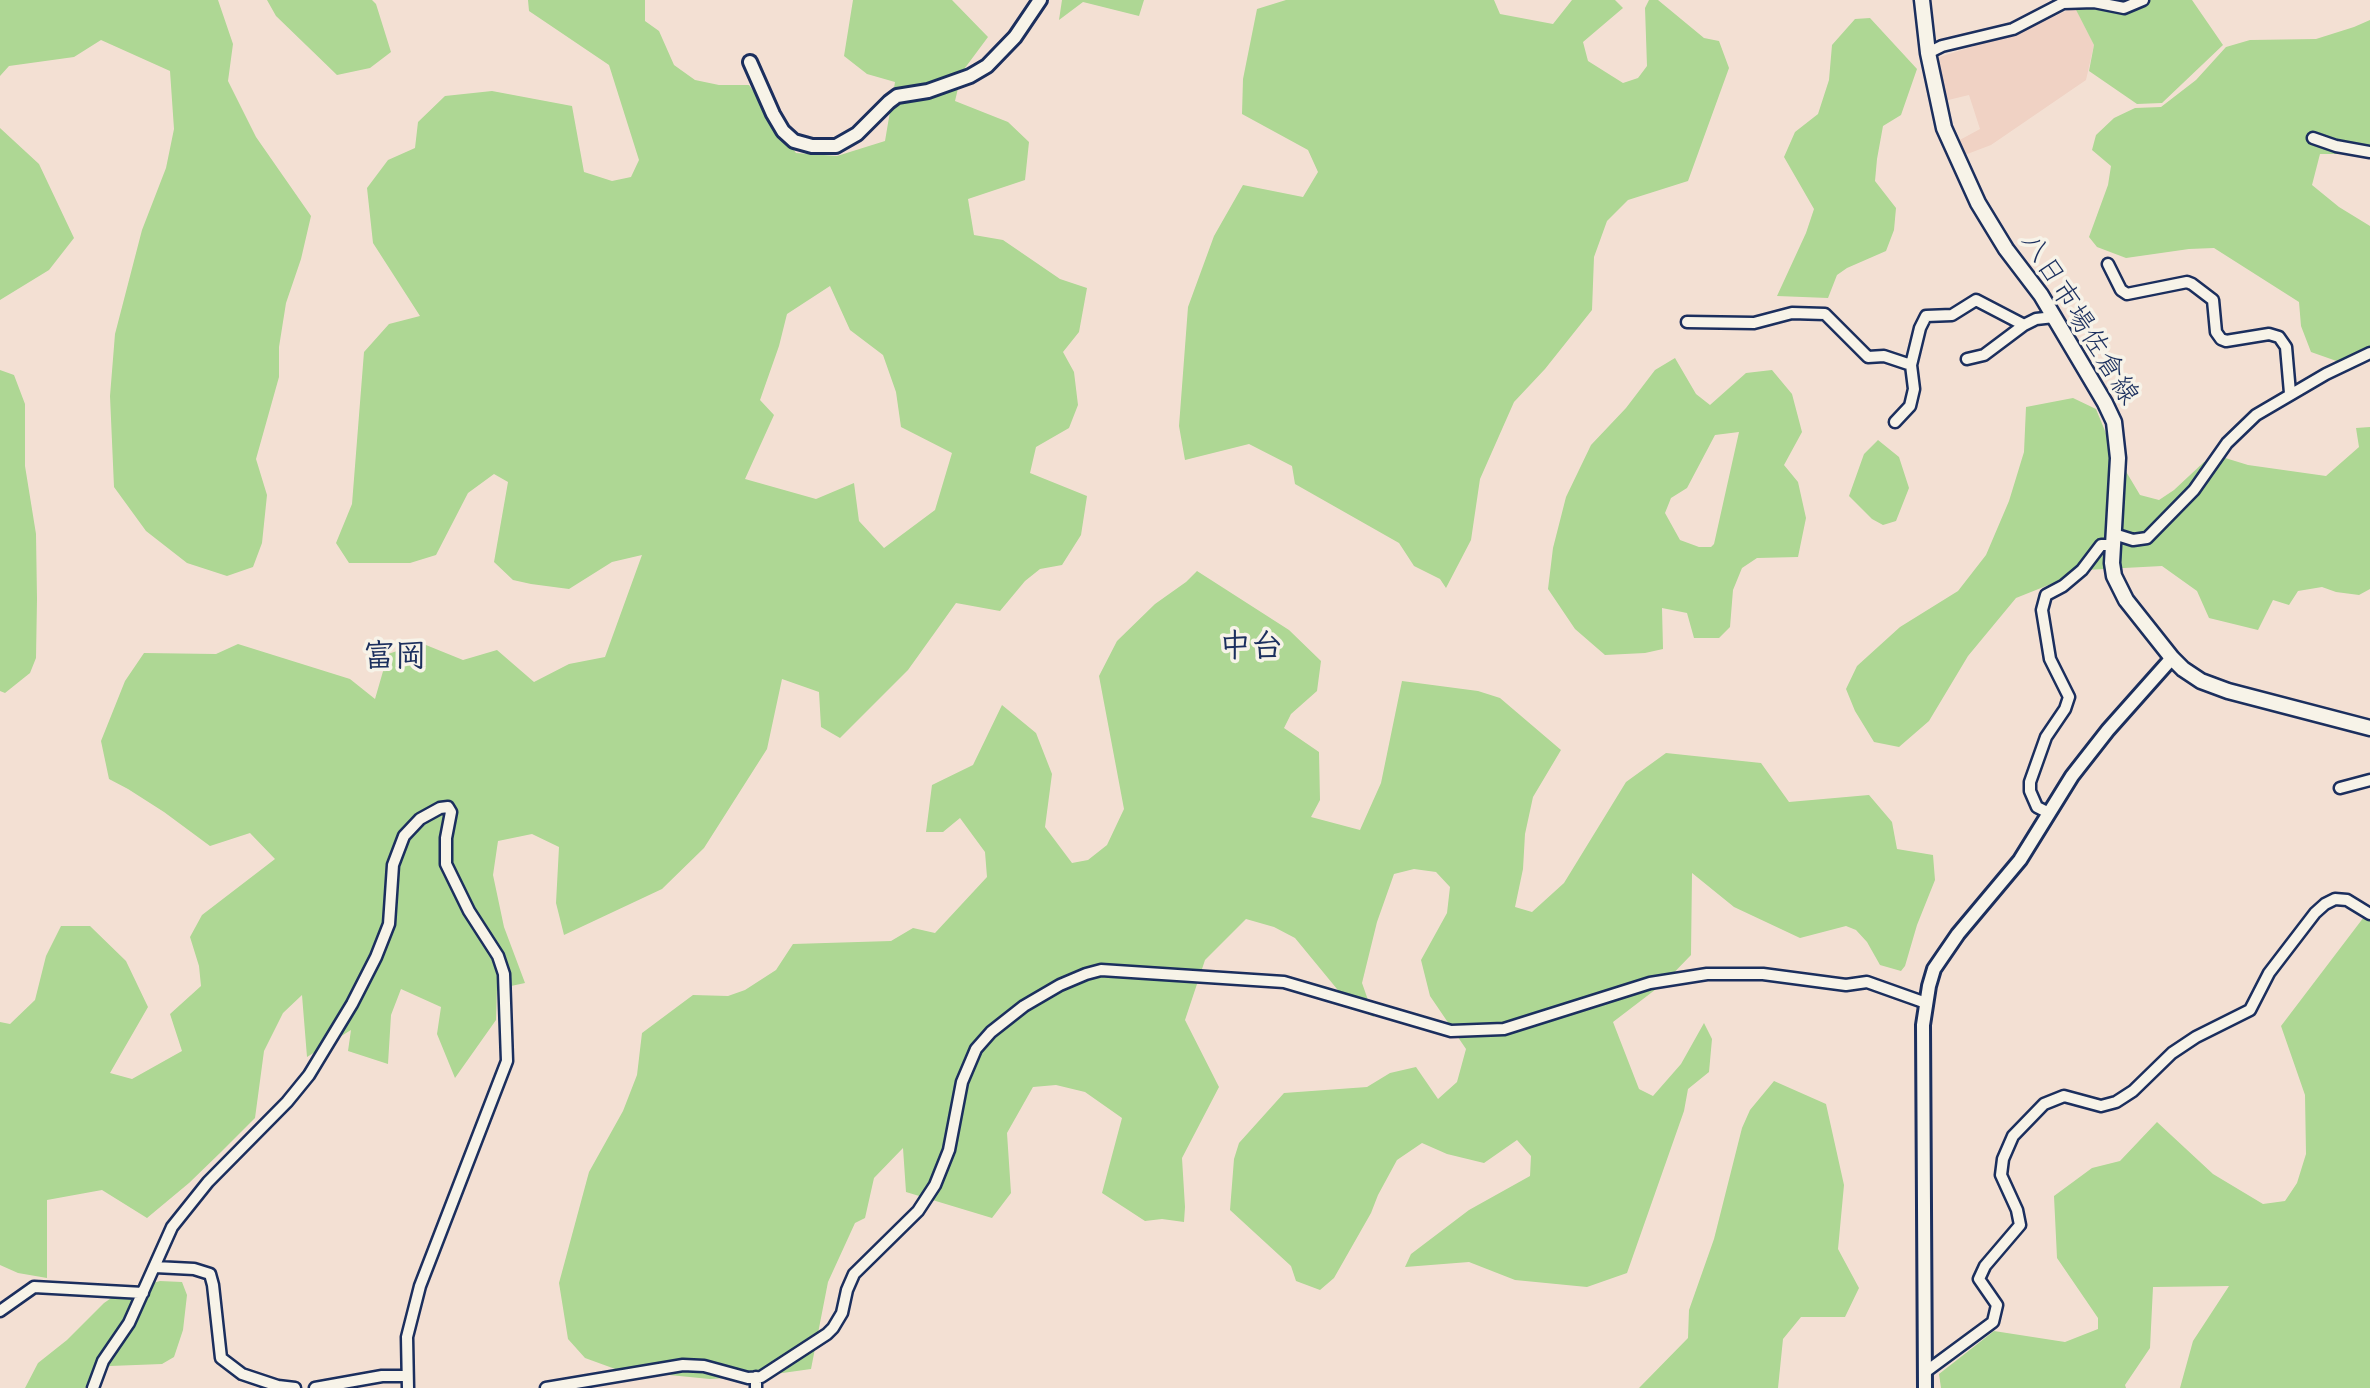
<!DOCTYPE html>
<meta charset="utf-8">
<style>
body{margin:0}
canvas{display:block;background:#f3e0d3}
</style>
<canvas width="2370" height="1388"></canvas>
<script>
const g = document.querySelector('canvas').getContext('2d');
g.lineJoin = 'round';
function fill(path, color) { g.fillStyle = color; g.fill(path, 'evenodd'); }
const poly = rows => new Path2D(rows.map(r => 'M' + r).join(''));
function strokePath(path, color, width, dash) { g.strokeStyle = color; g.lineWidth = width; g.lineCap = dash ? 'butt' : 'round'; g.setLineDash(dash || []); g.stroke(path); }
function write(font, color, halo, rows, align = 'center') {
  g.font = font + ' Mynerve,"Klee One",sans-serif'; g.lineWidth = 7; g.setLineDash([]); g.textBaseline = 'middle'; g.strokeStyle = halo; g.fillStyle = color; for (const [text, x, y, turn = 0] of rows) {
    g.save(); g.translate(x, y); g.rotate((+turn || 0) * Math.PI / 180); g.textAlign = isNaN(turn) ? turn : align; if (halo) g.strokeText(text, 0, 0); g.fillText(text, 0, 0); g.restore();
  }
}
const built = poly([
 [2075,7,2094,45,2086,80,1991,145,1962,156,1956,142,1980,129,1969,95,1944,101,1936,58,2019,32]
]);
const green = poly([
 [0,0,218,0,233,44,228,81,256,137,311,216,301,259,286,303,279,347,279,377,256,459,267,495,262,543,253,567,227,576,187,563,146,531,114,487,110,396,115,334,142,230,166,168,174,129,170,71,101,40,74,57,9,66,0,76],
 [267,0,372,0,376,4,391,52,370,68,337,75,276,16],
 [528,0,645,0,645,21,659,31,674,65,695,80,719,85,749,85,796,153,837,156,885,141,895,82,867,74,844,56,853,0,952,0,988,37,962,72,955,101,1008,122,1029,142,1025,180,968,199,974,235,1003,240,1060,279,1087,288,1079,332,1063,352,1074,372,1078,405,1069,428,1036,447,1030,473,1087,496,1081,535,1062,565,1040,569,1025,581,1000,611,956,603,908,670,840,738,821,727,819,692,782,679,767,749,704,848,662,889,564,935,556,903,559,847,532,834,498,841,493,875,504,927,525,983,497,989,496,1020,455,1078,437,1034,441,1007,401,989,391,1015,388,1064,348,1051,351,1030,307,1057,302,995,283,1013,264,1051,255,1118,220,1153,189,1183,147,1218,102,1190,47,1200,47,1278,18,1273,0,1265,0,1022,10,1024,35,1000,46,956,61,926,90,926,126,961,148,1007,110,1073,132,1079,182,1051,170,1014,201,986,199,966,190,937,202,915,275,859,250,833,210,846,164,812,128,789,109,779,101,741,125,681,144,653,216,654,238,644,350,679,375,699,388,654,421,643,463,660,497,650,534,682,569,664,605,657,642,555,612,562,569,589,531,584,513,580,494,562,508,482,494,474,468,493,436,555,410,563,349,563,336,543,352,504,364,352,389,324,420,316,373,243,367,188,388,160,415,148,418,122,445,96,492,91,572,106,584,172,612,181,631,177,639,160,609,65,529,11],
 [830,286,850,330,883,355,896,392,901,427,952,453,935,510,884,548,859,521,854,483,816,499,745,479,774,415,760,400,779,346,787,314],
 [1062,0,1144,0,1139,16,1083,2,1059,20],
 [1286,0,1494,0,1500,14,1553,24,1572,0,1615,0,1623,8,1583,42,1588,61,1623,83,1638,78,1647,66,1645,8,1649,0,1658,0,1704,38,1719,41,1729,68,1688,181,1628,200,1607,221,1594,257,1592,310,1545,369,1514,402,1480,479,1471,540,1446,588,1440,579,1414,566,1399,543,1295,484,1292,466,1249,444,1185,460,1179,426,1188,307,1214,236,1243,185,1303,197,1318,172,1308,150,1242,114,1243,79,1257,9],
 [2071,0,2192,0,2223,45,2162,103,2137,104,2089,71,2094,45],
 [1870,18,1917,69,1901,115,1883,126,1877,159,1875,181,1896,208,1894,230,1886,251,1847,268,1837,275,1828,298,1777,296,1806,233,1814,209,1784,157,1795,132,1818,114,1829,80,1832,45,1855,19],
 [2370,20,2370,154,2320,154,2312,185,2339,207,2370,226,2370,352,2345,364,2311,352,2301,326,2299,302,2214,248,2189,249,2126,258,2097,247,2089,237,2108,185,2111,166,2092,150,2096,135,2114,118,2135,108,2161,107,2196,80,2226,47,2250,40,2316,39,2354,27],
 [0,128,39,164,74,238,49,270,0,300],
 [1675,358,1696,394,1710,405,1746,373,1772,370,1792,394,1802,432,1784,465,1798,482,1806,518,1798,557,1757,558,1742,568,1733,590,1730,627,1719,638,1694,638,1687,613,1662,608,1663,649,1645,653,1605,655,1575,629,1548,589,1553,548,1566,497,1591,445,1626,408,1655,370],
 [1739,432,1714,544,1711,547,1699,547,1680,540,1665,513,1671,498,1687,488,1715,435],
 [0,370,14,375,25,404,25,466,36,534,37,599,36,658,30,673,5,693,0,691],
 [2073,398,2096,409,2112,448,2140,495,2159,500,2174,490,2204,462,2222,457,2248,465,2326,476,2359,447,2356,428,2370,427,2370,589,2359,595,2336,592,2322,587,2298,591,2289,605,2273,600,2258,630,2209,618,2197,591,2162,566,2086,570,2016,598,1968,656,1929,721,1899,747,1874,742,1855,711,1846,689,1857,666,1900,627,1958,591,1986,555,2009,501,2024,452,2026,407],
 [1878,440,1899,457,1909,488,1896,521,1883,525,1872,519,1849,496,1864,454],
 [1197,571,1289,630,1321,661,1317,691,1291,714,1284,728,1319,752,1320,800,1311,817,1360,830,1381,783,1402,681,1478,691,1500,698,1561,750,1533,797,1525,834,1523,869,1515,907,1532,912,1564,883,1626,782,1666,753,1761,763,1789,802,1869,795,1892,822,1897,849,1933,855,1935,880,1917,925,1905,966,1901,971,1880,965,1867,942,1856,930,1846,926,1800,938,1734,907,1692,873,1691,955,1664,983,1613,1022,1639,1089,1653,1096,1681,1064,1704,1023,1712,1039,1709,1072,1688,1089,1684,1111,1627,1273,1587,1287,1515,1280,1469,1262,1405,1267,1411,1254,1469,1210,1530,1176,1531,1156,1517,1140,1484,1163,1447,1154,1422,1143,1397,1160,1378,1195,1371,1213,1334,1278,1320,1290,1296,1281,1291,1266,1230,1210,1234,1159,1239,1143,1284,1093,1367,1087,1390,1073,1416,1067,1438,1099,1457,1082,1466,1049,1430,996,1421,960,1447,913,1450,887,1436,872,1414,869,1394,874,1377,922,1362,983,1374,1017,1351,1006,1295,938,1274,927,1246,919,1205,960,1185,1020,1219,1087,1182,1158,1185,1207,1184,1222,1162,1219,1145,1221,1102,1193,1122,1118,1085,1092,1056,1085,1033,1087,1007,1133,1011,1193,992,1218,906,1192,903,1148,874,1178,865,1218,855,1223,828,1282,811,1369,761,1376,710,1379,618,1370,585,1358,568,1339,559,1283,589,1172,623,1111,637,1075,642,1033,693,995,728,996,745,990,776,970,793,944,891,941,913,928,935,933,987,877,985,852,960,818,943,832,926,832,932,785,973,765,1002,705,1036,733,1052,774,1045,827,1072,863,1088,860,1107,845,1124,809,1099,676,1117,641,1155,604,1186,582],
 [2370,909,2370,1388,2180,1388,2193,1341,2229,1286,2153,1287,2150,1348,2125,1385,2126,1388,1941,1388,1939,1374,1994,1331,2065,1342,2098,1329,2098,1318,2057,1258,2054,1196,2092,1168,2120,1161,2157,1122,2213,1174,2263,1204,2285,1201,2297,1183,2306,1154,2305,1095,2281,1026],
 [1774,1081,1826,1104,1844,1185,1838,1249,1859,1288,1845,1317,1801,1317,1783,1339,1778,1388,1639,1388,1688,1338,1689,1310,1714,1239,1742,1128,1750,1110],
 [160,1281,182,1282,187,1295,183,1330,174,1357,162,1364,110,1366,93,1376,85,1388,25,1388,38,1363,67,1340,104,1303,120,1292]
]);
const minor = poly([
 [1928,53,1942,46,2013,29,2063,3,2094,2,2124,8,2143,0],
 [2313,138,2336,146,2370,152],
 [2108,264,2121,290,2127,294,2187,282,2192,284,2213,300,2216,332,2221,339,2226,341,2269,334,2279,337,2286,347,2290,393],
 [1687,322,1754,323,1792,313,1825,314,1868,357,1884,356,1911,365,1920,328,1926,316,1952,315,1976,300,2024,325],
 [1967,359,1984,355,2024,325,2036,319,2054,317],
 [1895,422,1910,406,1914,389,1911,365],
 [2114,534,2133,540,2147,538,2194,490,2227,443,2256,415,2326,374,2370,353],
 [2340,788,2370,780],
 [2049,813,2037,807,2030,791,2030,782,2046,737,2065,709,2069,697,2050,659,2042,610,2046,595,2063,586,2082,570,2101,545,2113,545],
 [155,1267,194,1269,210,1274,213,1285,221,1358,242,1374,278,1386,295,1388],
 [0,1311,34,1287,143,1293],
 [1924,1373,1993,1322,1997,1305,1979,1279,1985,1266,2020,1225,2017,1210,2001,1175,2003,1159,2013,1136,2044,1104,2064,1096,2101,1106,2116,1102,2133,1091,2172,1053,2196,1037,2250,1010,2269,973,2315,913,2325,904,2335,899,2347,900,2370,914],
 [756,1377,756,1388],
 [93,1388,103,1361,129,1323,172,1227,208,1182,287,1102,309,1075,352,1004,376,957,389,924,393,865,404,836,420,819,440,808,448,807,451,812,446,838,446,864,469,911,498,956,504,974,507,1061,420,1286,407,1337,408,1388],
 [315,1388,382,1376,407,1376],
 [546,1388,683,1365,704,1366,748,1378,761,1377,827,1334,833,1328,842,1313,847,1290,854,1274,918,1211,935,1185,949,1150,962,1082,976,1049,991,1032,1024,1006,1060,985,1086,974,1101,970,1284,982,1451,1031,1504,1029,1650,983,1707,974,1763,974,1846,985,1867,982,1926,1003]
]);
const tertiary = poly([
 [750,62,773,114,783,131,794,141,812,146,836,146,857,134,889,102,897,96,928,91,970,76,987,66,1015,37,1040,0],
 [1925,1388,1923,1025,1929,986,1934,969,1958,934,2020,860,2072,776,2108,730,2172,658]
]);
const secondary = poly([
 [1922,0,1928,53,1944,128,1978,203,2006,249,2041,295,2105,403,2114,422,2118,458,2112,563,2114,576,2126,600,2172,658,2183,669,2201,681,2228,691,2370,728]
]);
const streetNames = [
 ["八日市場佐倉線",2078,320,58]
];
const quarterNames = [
 ["中台",1251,649],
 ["富岡",395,659]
];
fill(built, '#f0d2c4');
fill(green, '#aed794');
strokePath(minor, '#1b2f5e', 15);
strokePath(tertiary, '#1b2f5e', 18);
strokePath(secondary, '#1b2f5e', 19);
strokePath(minor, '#f7f3e8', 10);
strokePath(tertiary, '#f7f3e8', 12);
strokePath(secondary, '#f7f3e8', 14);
write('28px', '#1b2f5e', '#f7f3e8', streetNames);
write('bold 32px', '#1b2f5e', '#f7f3e8', quarterNames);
</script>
